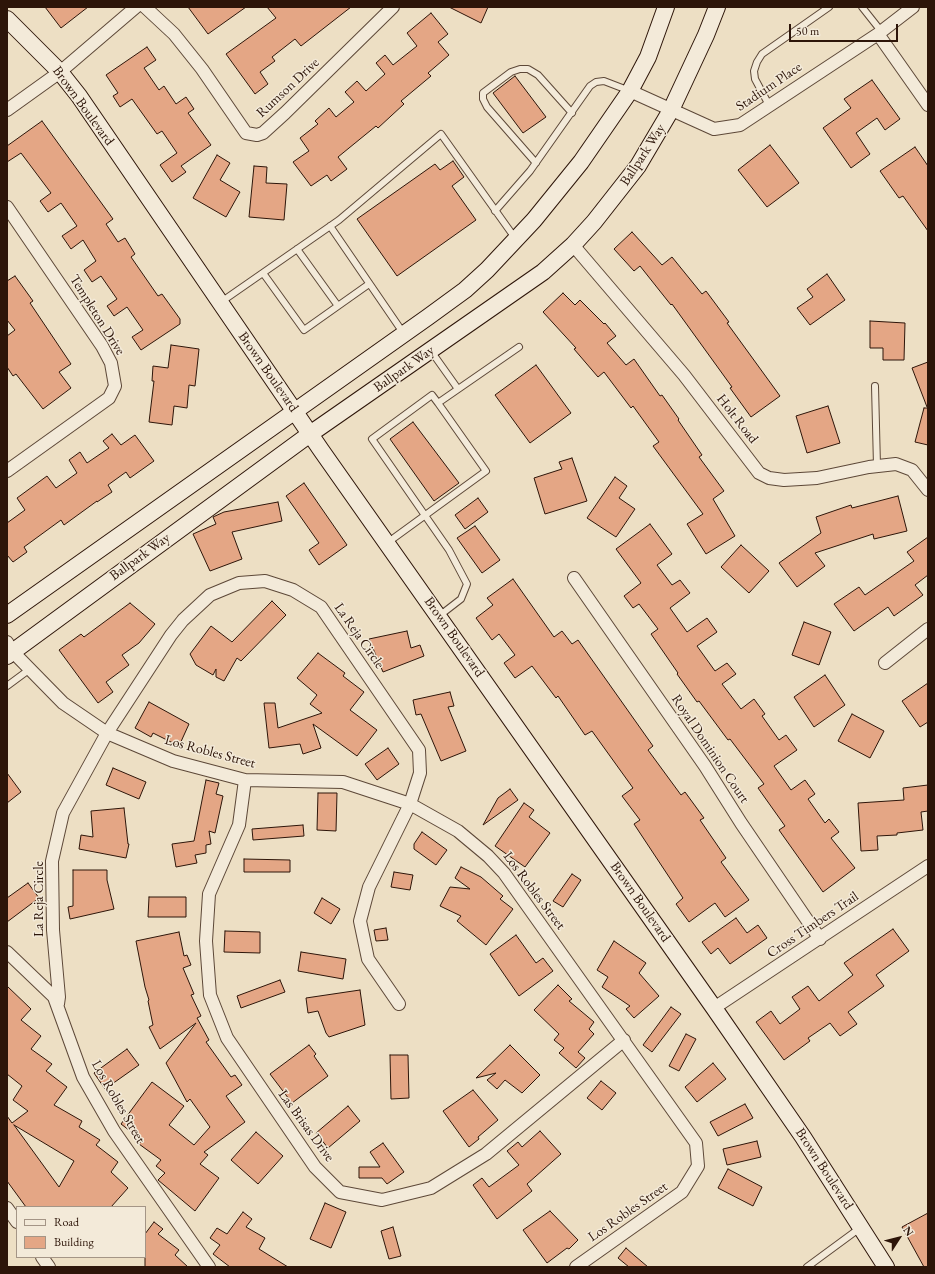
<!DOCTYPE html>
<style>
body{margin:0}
#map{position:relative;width:935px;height:1274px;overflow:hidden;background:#eddfc4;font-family:"EB Garamond",serif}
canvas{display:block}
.frame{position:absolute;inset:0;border:8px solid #2d1509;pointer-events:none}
.legend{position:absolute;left:16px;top:1206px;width:130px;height:52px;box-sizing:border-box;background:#f3ead9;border:1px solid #a49586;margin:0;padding:5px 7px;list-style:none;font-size:12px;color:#2d1509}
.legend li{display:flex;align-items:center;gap:8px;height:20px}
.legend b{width:20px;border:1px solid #a49586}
.north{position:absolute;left:879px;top:1218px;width:40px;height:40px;-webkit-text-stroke:3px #f3ead9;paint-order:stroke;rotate:54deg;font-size:11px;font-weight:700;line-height:16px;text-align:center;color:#2d1509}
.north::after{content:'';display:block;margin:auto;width:14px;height:18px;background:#2d1509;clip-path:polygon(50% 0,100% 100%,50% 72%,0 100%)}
.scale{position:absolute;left:789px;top:24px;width:109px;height:18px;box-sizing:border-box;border:2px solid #2d1509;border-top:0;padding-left:5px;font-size:12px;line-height:14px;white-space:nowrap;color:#2d1509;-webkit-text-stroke:3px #f3ead9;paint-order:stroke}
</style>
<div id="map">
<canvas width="935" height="1274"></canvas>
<div class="frame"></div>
<ul class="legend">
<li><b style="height:5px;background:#f3ead9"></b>Road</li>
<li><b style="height:11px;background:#e4a685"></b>Building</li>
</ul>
<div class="north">N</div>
<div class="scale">50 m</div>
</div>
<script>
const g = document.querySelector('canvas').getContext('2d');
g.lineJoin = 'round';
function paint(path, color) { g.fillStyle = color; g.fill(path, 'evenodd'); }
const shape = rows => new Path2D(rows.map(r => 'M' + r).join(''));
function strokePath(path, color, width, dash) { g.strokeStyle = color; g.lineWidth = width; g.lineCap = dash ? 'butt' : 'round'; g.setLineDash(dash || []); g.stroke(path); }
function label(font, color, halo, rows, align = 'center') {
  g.font = font + ' "EB Garamond",serif'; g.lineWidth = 3; g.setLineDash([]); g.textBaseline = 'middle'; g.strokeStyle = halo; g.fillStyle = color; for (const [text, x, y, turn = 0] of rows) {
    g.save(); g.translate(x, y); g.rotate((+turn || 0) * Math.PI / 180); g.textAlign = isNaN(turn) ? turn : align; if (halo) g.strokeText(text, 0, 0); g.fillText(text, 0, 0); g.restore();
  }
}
const building = shape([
 [45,7,88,7,61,28,45,7],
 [188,7,246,7,208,34,188,7],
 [267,7,351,7,301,46,295,39,272,57,275,61,260,72,268,84,255,94,226,54,276,18,267,7],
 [449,7,488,7,481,23,449,7],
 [431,13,448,34,438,42,449,55,428,73,431,76,401,101,404,104,378,128,376,126,338,157,347,169,331,181,327,175,311,186,293,162,309,151,300,138,318,124,315,121,329,108,336,117,354,102,345,92,357,81,366,91,385,74,376,63,385,55,393,65,417,46,407,33,431,13],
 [147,47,156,60,144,68,159,90,164,86,176,104,186,97,194,109,188,113,211,145,181,166,186,172,172,182,160,165,177,153,162,131,157,134,132,99,120,107,113,96,118,93,106,75,147,47],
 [515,76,546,117,523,133,493,93,515,76],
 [872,80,900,119,885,130,877,118,856,133,870,154,851,168,823,128,851,108,844,99,872,80],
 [42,121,113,219,106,224,118,242,125,238,135,254,131,257,158,296,162,294,180,319,180,324,141,350,132,337,143,330,127,307,114,316,107,306,117,299,101,276,92,282,84,270,96,261,83,240,71,249,62,236,77,226,61,203,48,212,40,201,51,193,21,153,7,162,7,146,42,121],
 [770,145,799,183,767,207,738,170,770,145],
 [915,147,928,166,928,231,903,196,899,198,880,171,915,147],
 [217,155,230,163,220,180,240,192,226,217,193,198,217,155],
 [453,161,464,177,452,186,476,220,397,276,357,219,435,164,440,170,453,161],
 [254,166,267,167,266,183,287,184,284,220,249,217,254,166],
 [632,232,662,265,672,257,702,294,706,291,729,322,727,323,780,396,751,417,730,388,732,387,672,304,671,305,640,266,634,271,614,249,632,232],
 [827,274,845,300,810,325,797,308,813,297,807,289,827,274],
 [15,276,33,301,30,303,71,364,59,372,71,388,43,409,16,374,13,376,7,367,7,336,15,330,7,320,7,281,15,276],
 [563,293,575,305,580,300,604,324,605,323,616,336,607,343,626,365,634,359,660,396,662,395,679,419,678,420,702,455,699,457,724,491,713,499,735,536,706,554,687,524,703,514,653,446,659,442,633,406,631,408,604,372,598,377,574,349,576,348,543,312,563,293],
 [870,321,905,323,904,360,883,360,883,348,870,348,870,321],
 [171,345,199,349,195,386,189,385,187,408,174,406,172,425,149,422,154,381,152,381,153,366,168,368,171,345],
 [928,362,928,407,927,407,912,368,928,362],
 [536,365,571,413,530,443,495,395,536,365],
 [828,406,840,443,807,453,796,416,828,406],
 [924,408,928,408,928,445,915,442,924,408],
 [413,422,459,483,434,501,390,439,413,422],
 [112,434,121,445,135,435,154,461,130,478,126,472,108,485,112,492,97,502,97,501,64,525,61,520,24,547,27,552,13,562,7,555,7,523,25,510,17,498,47,476,56,488,77,473,69,460,80,452,87,463,109,448,103,441,112,434],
 [572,458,587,501,545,514,534,478,562,469,559,462,572,458],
 [615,477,627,486,619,498,635,509,616,537,587,518,615,477],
 [304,483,347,545,319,565,309,550,319,543,286,496,304,483],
 [898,496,907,531,874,539,873,534,815,553,825,566,797,587,779,563,821,533,816,517,851,505,852,508,898,496],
 [478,498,488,512,465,529,455,515,478,498],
 [278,502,282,521,232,532,242,559,210,571,193,534,216,524,213,517,224,512,278,502],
 [650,524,672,554,657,565,672,585,680,580,690,593,670,608,687,632,707,618,717,632,697,646,715,671,727,663,736,674,722,684,741,709,754,699,765,714,762,716,779,740,786,735,797,750,774,766,791,790,805,780,815,794,808,799,825,823,829,819,839,832,831,838,855,868,823,892,779,830,785,826,758,788,764,784,730,739,728,740,699,701,697,702,677,674,678,673,651,634,658,629,639,604,633,608,624,596,641,583,616,549,650,524],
 [475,526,500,560,482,573,457,538,475,526],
 [928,537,928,575,915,585,923,595,894,616,888,607,854,631,834,604,859,587,865,595,914,561,907,552,928,537],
 [741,545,769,571,749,593,721,567,741,545],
 [513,579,554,637,562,631,572,644,578,640,653,746,648,750,681,795,685,792,704,818,700,820,726,858,721,862,749,900,725,917,715,903,689,922,676,904,683,898,634,824,640,820,622,796,633,788,592,731,585,735,558,696,556,698,532,666,515,678,504,663,515,655,499,634,492,640,476,618,493,605,487,598,513,579],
 [272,601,286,615,241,661,237,658,224,681,216,677,216,669,213,675,196,665,190,654,211,626,232,642,272,601],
 [130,603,155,624,139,643,122,655,129,665,106,682,113,692,98,703,59,650,81,634,84,637,130,603],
 [804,622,831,632,819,665,792,655,804,622],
 [407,631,411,648,420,645,424,656,383,672,369,639,407,631],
 [318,653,345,673,343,676,364,692,350,710,377,730,357,756,313,724,321,748,303,754,300,744,269,748,264,703,275,703,278,728,322,713,310,704,317,695,297,678,318,653],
 [825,675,845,705,814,727,794,697,825,675],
 [928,683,928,722,920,727,902,701,928,683],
 [450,692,454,706,448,707,466,751,441,761,421,714,416,715,413,700,450,692],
 [149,702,189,724,179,746,153,733,151,737,135,728,149,702],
 [852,714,884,731,870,758,838,741,852,714],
 [388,748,399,764,377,780,365,764,388,748],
 [113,768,146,782,139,799,106,785,113,768],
 [7,773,21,792,7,803,7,773],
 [206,780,219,783,216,794,223,796,215,833,209,831,211,844,206,845,206,853,195,855,197,863,176,867,172,844,194,841,206,780],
 [928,785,928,811,921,812,923,830,897,833,897,835,877,836,878,850,861,851,858,803,904,800,903,788,928,785],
 [510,789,518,800,483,825,498,798,510,789],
 [318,793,337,793,336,831,317,830,318,793],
 [524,803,534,810,529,817,550,833,525,867,495,846,524,803],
 [124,808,128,844,129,844,126,858,79,849,81,835,93,837,91,811,124,808],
 [303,825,304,836,253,840,252,829,303,825],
 [422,832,447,850,436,865,414,849,414,844,422,832],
 [244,859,290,860,290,872,244,872,244,859],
 [461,867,481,877,503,896,500,899,513,909,486,945,457,921,461,916,440,906,450,887,470,889,455,878,461,867],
 [73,870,107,870,107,880,114,909,70,919,68,907,73,906,73,870],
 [394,872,413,875,410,890,391,887,394,872],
 [572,874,581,880,563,907,553,901,572,874],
 [28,883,39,898,7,922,7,898,28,883],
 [149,897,186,897,186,917,148,917,149,897],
 [322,898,340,909,331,924,314,913,322,898],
 [736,918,747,933,758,925,767,938,730,964,718,948,711,954,702,942,736,918],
 [386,928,388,940,376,941,374,930,386,928],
 [893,929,909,951,876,975,884,986,848,1012,857,1024,840,1036,830,1023,808,1038,810,1041,784,1060,756,1022,771,1011,780,1024,800,1009,792,997,808,986,819,1001,853,975,844,963,893,929],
 [225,931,260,932,260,953,224,952,225,931],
 [179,932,184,956,187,955,191,965,183,968,194,994,191,995,201,1016,197,1018,209,1040,206,1042,231,1077,235,1075,242,1085,226,1096,245,1122,204,1152,208,1155,200,1164,219,1178,195,1211,158,1180,165,1173,156,1166,161,1160,139,1144,142,1140,121,1124,152,1082,184,1106,169,1125,194,1145,210,1127,190,1099,187,1102,166,1063,196,1023,160,1049,149,1027,153,1025,148,1001,149,1000,145,987,136,941,179,932],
 [516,935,536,963,543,958,553,971,519,996,490,954,516,935],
 [614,941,646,963,639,973,659,996,634,1018,626,1009,630,1006,602,987,608,977,597,970,614,941],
 [301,952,346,959,343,979,298,971,301,952],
 [280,980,285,992,241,1008,237,996,280,980],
 [558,985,572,999,569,1001,594,1022,589,1029,594,1034,578,1052,585,1058,576,1068,559,1053,564,1048,554,1040,559,1034,534,1010,558,985],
 [7,986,31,1009,21,1020,41,1036,31,1049,52,1064,46,1071,67,1087,54,1105,82,1121,79,1127,100,1140,96,1145,118,1162,111,1172,128,1188,111,1207,26,1207,7,1181,7,1116,12,1123,28,1111,13,1100,22,1086,7,1074,7,986],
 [14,1125,74,1161,59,1187,14,1125],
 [360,990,365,1025,329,1037,326,1033,318,1011,308,1013,306,998,360,990],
 [671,1007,681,1014,652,1052,643,1045,671,1007],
 [686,1034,696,1039,679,1071,669,1066,686,1034],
 [309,1045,316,1054,314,1056,328,1076,292,1103,270,1074,309,1045],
 [510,1045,540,1075,522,1093,505,1080,497,1089,487,1080,496,1073,476,1078,510,1045],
 [127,1049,139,1065,105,1089,94,1073,127,1049],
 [390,1055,408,1055,409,1098,391,1099,390,1055],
 [713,1063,726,1079,697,1102,685,1087,713,1063],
 [601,1081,616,1093,602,1110,587,1098,601,1081],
 [473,1090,498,1120,478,1137,479,1139,469,1147,443,1111,473,1090],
 [745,1104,753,1118,718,1136,710,1122,745,1104],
 [348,1106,360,1121,328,1148,316,1133,348,1106],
 [540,1131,561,1154,527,1184,532,1191,497,1219,473,1185,482,1178,489,1187,519,1165,507,1151,518,1142,522,1147,540,1131],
 [256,1132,283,1156,258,1184,231,1160,256,1132],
 [757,1141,761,1157,727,1165,723,1149,757,1141],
 [383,1143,404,1172,387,1184,382,1178,359,1178,359,1167,380,1167,370,1152,383,1143],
 [728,1169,762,1187,753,1206,718,1188,728,1169],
 [325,1203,346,1212,331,1248,310,1239,325,1203],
 [550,1211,578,1240,569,1249,567,1248,547,1263,523,1230,550,1211],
 [243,1212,252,1219,246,1227,265,1238,259,1249,288,1267,230,1267,213,1254,220,1245,210,1238,217,1228,227,1234,243,1212],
 [928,1213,928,1267,924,1267,902,1227,928,1213],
 [154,1222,163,1229,158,1234,179,1250,175,1255,188,1267,145,1267,145,1234,154,1222],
 [393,1227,401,1256,389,1259,381,1231,393,1227],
 [626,1248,635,1256,648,1267,629,1267,618,1258,626,1248]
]);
const lane = shape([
 [862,7,881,31],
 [769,105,755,79,754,71,757,62,762,54,829,7],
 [536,163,487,107,483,99,483,93,511,72,520,69,528,69,538,75,572,113],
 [495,211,530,171,590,86,596,82,604,81,630,91],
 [330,226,404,334],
 [297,249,338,306],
 [263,273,304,330,369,284],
 [221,302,339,220,441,134,515,238],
 [431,351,458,389],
 [875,386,877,466],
 [438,403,432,395,372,439,449,550,467,584,461,599,439,616],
 [387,543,486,471,438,403,519,347],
 [7,686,30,669],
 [807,1267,860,1228]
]);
const street = shape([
 [145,7,174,34,202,69,246,133,257,135,263,133,285,113,393,7],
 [878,34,928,105],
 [630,91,714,129,740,125,878,34,913,7],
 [7,110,60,72,136,7],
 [7,207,102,346,111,363,115,386,109,398,7,471],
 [573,245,684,375,759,473,769,478,784,480,817,478,869,467,896,464,912,470,928,490],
 [574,578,705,766,741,823,820,939],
 [7,642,13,652,63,703,107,733,173,761,245,780,343,782,410,804,458,831,488,856,504,873,696,1143,698,1166,682,1192,576,1267],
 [885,663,928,629],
 [245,780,239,825,209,894,206,941,210,995,227,1038,315,1167,340,1192,382,1200,431,1188,486,1154,624,1040],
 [7,952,54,997,83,1077,114,1131,209,1267],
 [58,1004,59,997,53,930,52,861,63,813,107,733,171,635,183,620,210,595,239,583,265,581,293,590,321,607,419,750,420,773,410,804,369,887,360,921,368,959,399,1004],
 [714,1008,928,866],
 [7,1208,17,1222],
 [42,1257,49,1267]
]);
const secondary = shape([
 [7,19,60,72,79,96,321,450,714,1008,803,1137,886,1267],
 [7,615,428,317,465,290,487,270,534,220,581,162,630,91,648,57,666,7],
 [7,656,310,434,543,272,573,245,594,222,638,166,671,110,706,35,717,7]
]);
const streetNames = [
 ["Stadium Place",769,87,-34],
 ["Rumson Drive",288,88,-43],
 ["Brown Boulevard",83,106,54],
 ["Ballpark Way",643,155,-57],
 ["Templeton Drive",97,315,58],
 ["Ballpark Way",404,369,-35],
 ["Brown Boulevard",268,372,55],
 ["Holt Road",737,419,52],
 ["Ballpark Way",140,557,-36],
 ["La Reja Circle",359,636,55],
 ["Brown Boulevard",454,637,55],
 ["Royal Dominion Court",710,749,56],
 ["Los Robles Street",210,752,15],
 ["Los Robles Street",534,891,53],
 ["La Reja Circle",39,899,-90],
 ["Brown Boulevard",640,902,55],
 ["Cross Timbers Trail",813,925,-34],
 ["Los Robles Street",118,1102,60],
 ["Las Brisas Drive",306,1126,54],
 ["Brown Boulevard",824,1169,57],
 ["Los Robles Street",628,1212,-35]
];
paint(building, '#e4a685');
strokePath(building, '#2d1509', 1);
strokePath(lane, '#5d4838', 8);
strokePath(street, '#5d4838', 14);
strokePath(secondary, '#2d1509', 18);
strokePath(lane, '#f3ead9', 6);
strokePath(street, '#f3ead9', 12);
strokePath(secondary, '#f3ead9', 16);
label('14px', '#2d1509', '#f3ead9', streetNames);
</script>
